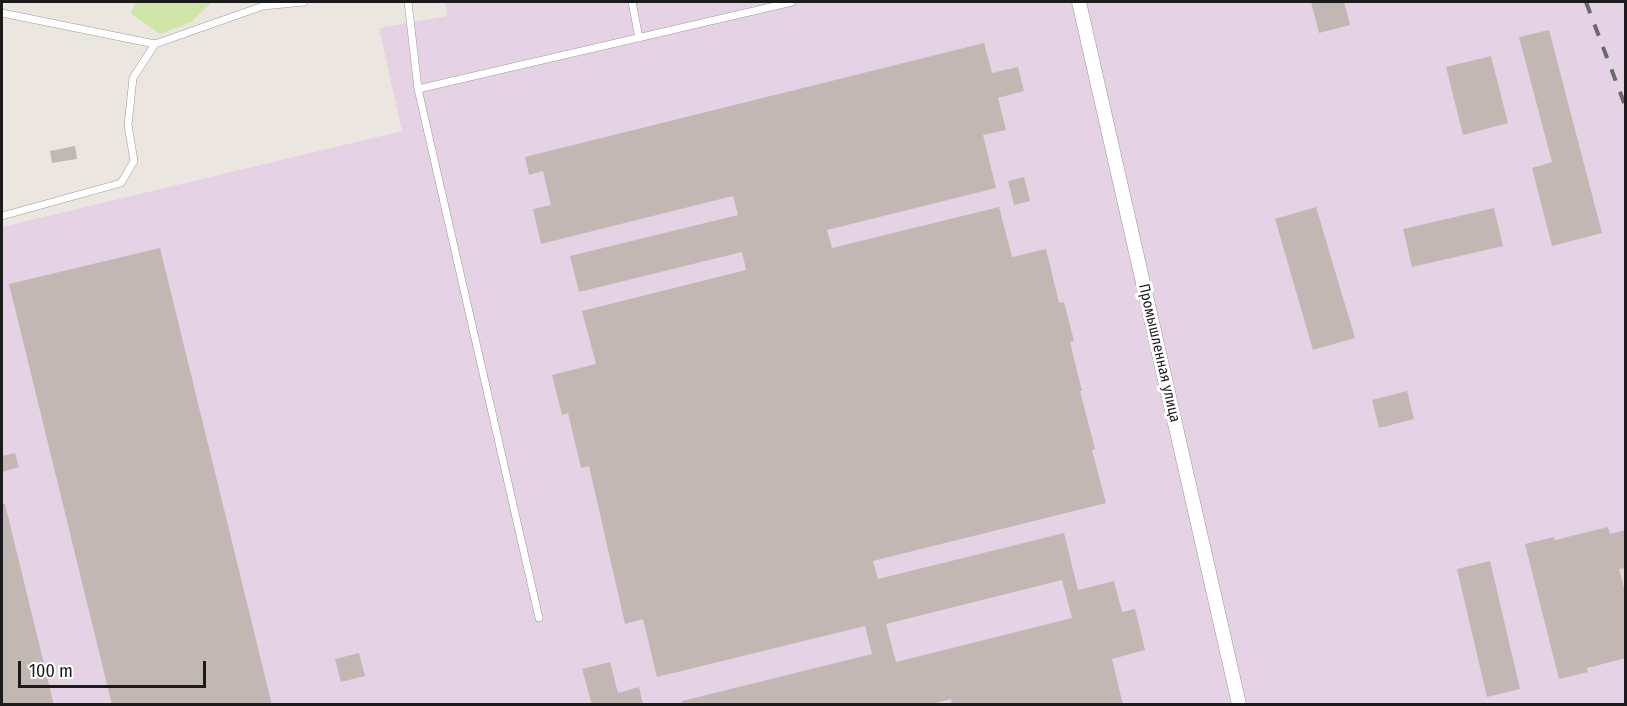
<!DOCTYPE html>
<meta charset="utf-8">
<style>
body{margin:0}
#map{position:relative;width:1627px;height:706px;overflow:hidden;background:#ece6e0;font-family:"Fira Sans Condensed",sans-serif}
canvas{display:block}
.frame{position:absolute;inset:0;border:3px solid #1b1b1b;pointer-events:none}
.scale{position:absolute;left:18px;top:661px;width:188px;height:27px;box-sizing:border-box;border:3px solid #1b1b1b;border-top:0;padding-left:8px;font-size:18px;line-height:21px;white-space:nowrap;color:#1b1b1b;-webkit-text-stroke:4px #fff;paint-order:stroke}
</style>
<div id="map">
<canvas width="1627" height="706"></canvas>
<div class="frame"></div>
<div class="scale">100 m</div>
</div>
<script>
const g = document.querySelector('canvas').getContext('2d');
g.lineJoin = 'round';
function paint(path, color) { g.fillStyle = color; g.fill(path, 'evenodd'); }
const shape = rows => new Path2D(rows.map(r => 'M' + r).join(''));
function strokePath(path, color, width, dash) { g.strokeStyle = color; g.lineWidth = width; g.lineCap = dash ? 'butt' : 'round'; g.setLineDash(dash || []); g.stroke(path); }
function label(font, color, halo, rows, align = 'center') {
  g.font = font + ' "Fira Sans Condensed",sans-serif'; g.lineWidth = 6; g.setLineDash([]); g.textBaseline = 'middle'; g.strokeStyle = halo; g.fillStyle = color; for (const [text, x, y, turn = 0] of rows) {
    g.save(); g.translate(x, y); g.rotate((+turn || 0) * Math.PI / 180); g.textAlign = isNaN(turn) ? turn : align; if (halo) g.strokeText(text, 0, 0); g.fillText(text, 0, 0); g.restore();
  }
}
const industrial = shape([
 [445,2,1625,2,1625,704,2,704,2,227,402,131,379,28,447,16]
]);
const grass = shape([
 [135,2,212,2,191,22,160,34,131,14]
]);
const building = shape([
 [1311,2,1344,2,1350,25,1319,33],
 [1549,30,1602,233,1552,246,1532,168,1552,162,1519,37],
 [984,43,992,73,1018,67,1024,91,998,98,1006,130,983,135,996,188,827,230,832,248,999,207,1012,257,1046,249,1059,303,1064,302,1074,341,1070,342,1082,391,1080,391,1095,449,1092,450,1106,503,873,561,878,579,1064,533,1078,590,1114,581,1122,612,1135,609,1145,650,1112,659,1123,705,952,705,951,699,928,705,682,705,682,701,872,654,865,626,657,677,643,619,625,624,589,466,581,468,568,413,562,415,552,375,596,364,582,311,746,270,742,252,579,292,570,256,738,215,733,196,541,244,533,209,551,205,543,171,529,175,525,157],
 [1062,580,1072,618,896,662,886,624],
 [1491,56,1508,123,1463,135,1446,67],
 [75,146,77,159,52,163,50,151],
 [1024,177,1030,201,1014,205,1008,181],
 [1316,207,1355,338,1313,350,1275,219],
 [1494,208,1503,246,1412,267,1403,229],
 [160,248,272,705,112,705,9,284],
 [1407,391,1414,419,1379,428,1372,400],
 [15,453,19,467,2,472,2,456],
 [2,504,5,504,54,705,2,705],
 [1608,527,1610,534,1626,530,1626,568,1619,569,1626,595,1626,658,1587,668,1588,672,1559,679,1525,544,1554,537,1555,540],
 [1490,561,1520,689,1487,697,1457,569],
 [359,653,365,676,341,682,335,659],
 [610,662,618,693,639,687,643,705,592,705,582,669]
]);
const lane = shape([
 [408,2,418,89,539,618],
 [632,2,639,38],
 [2,13,155,44,263,6,304,2],
 [418,89,792,2],
 [2,216,121,183,134,161,128,125,133,78,155,44]
]);
const street = shape([
 [1079,2,1239,704]
]);
const rail = shape([
 [1586,2,1626,108]
]);
const streetNames = [
 ["Промышленная улица",1159,353,77]
];
paint(industrial, '#e5d3e5');
paint(grass, '#d1e5a8');
paint(building, '#c3b7b4');
strokePath(lane, '#9c9c9c', 8);
strokePath(street, '#9c9c9c', 15);
strokePath(lane, '#fff', 7);
strokePath(street, '#fff', 14);
strokePath(rail, '#696969', 4, [12, 12]);
label('15px', '#1b1b1b', '#fff', streetNames);
</script>
